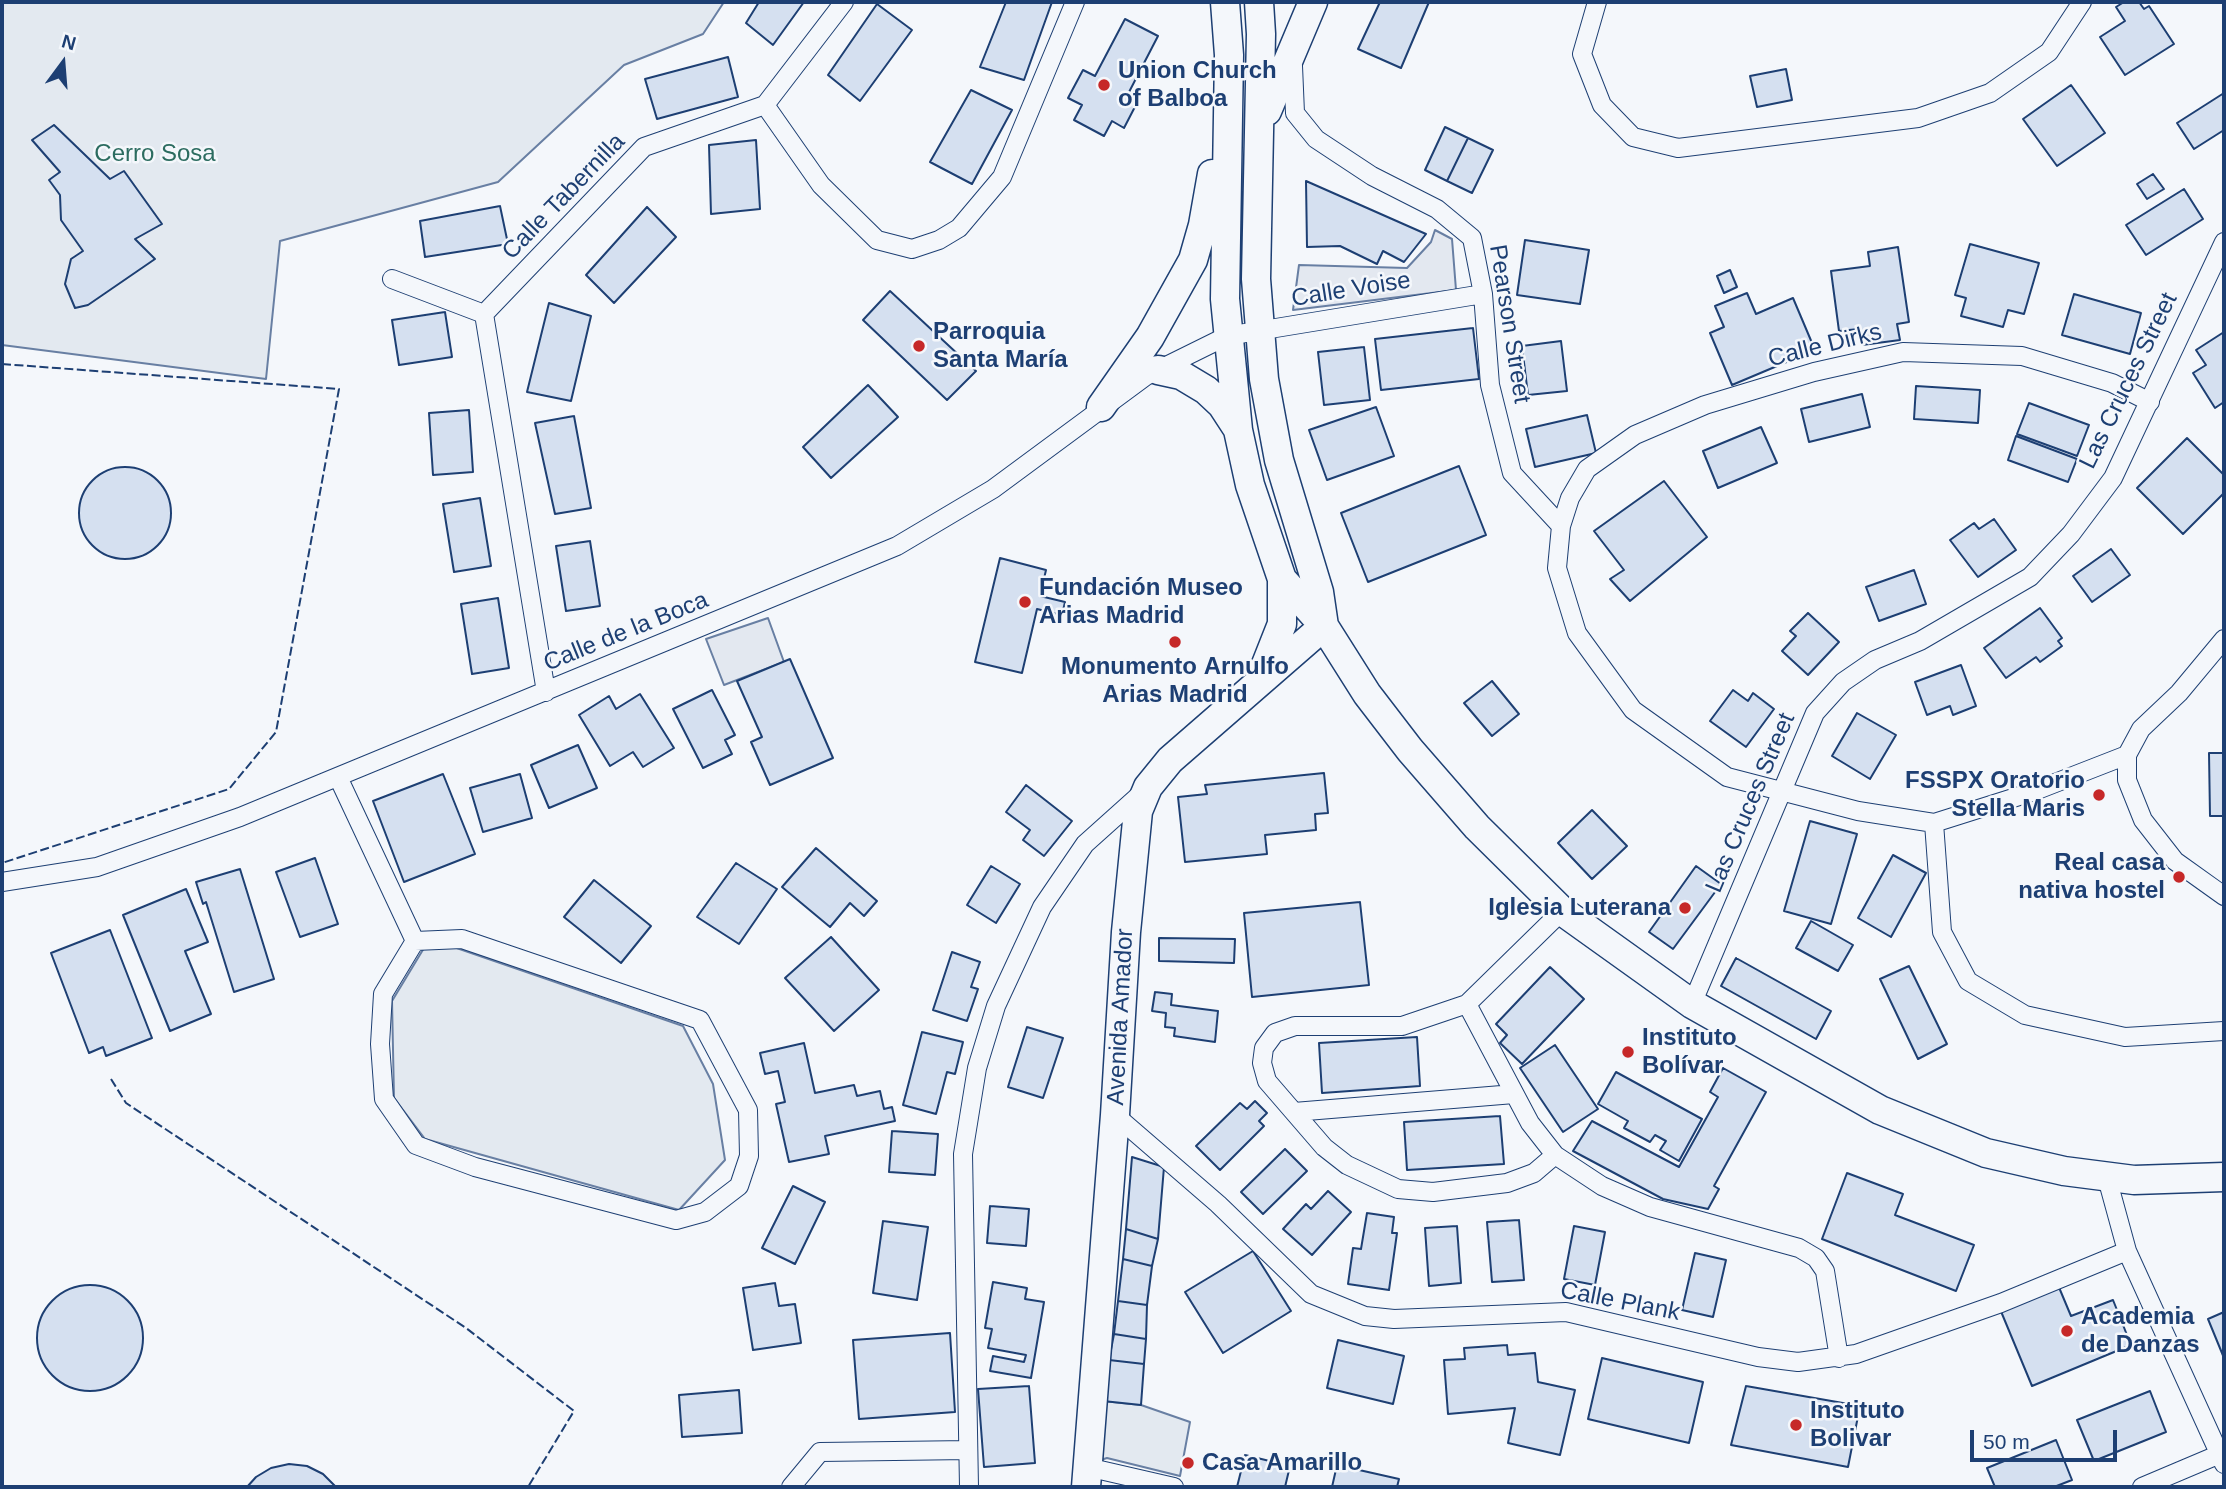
<!DOCTYPE html>
<meta charset="utf-8">
<style>
body{margin:0}
#map{position:relative;width:2226px;height:1489px;overflow:hidden;background:#f4f7fb;font-family:Helvetica,sans-serif}
canvas{display:block}
.frame{position:absolute;inset:0;border:4px solid #1d3f73;pointer-events:none}
.north{position:absolute;left:28px;top:28px;width:70px;height:70px;-webkit-text-stroke:5px #f4f7fb;paint-order:stroke;rotate:16deg;font-size:19px;font-weight:700;line-height:28px;text-align:center;color:#1d3f73}
.north::after{content:'';display:block;margin:auto;width:24px;height:32px;background:#1d3f73;clip-path:polygon(50% 0,100% 100%,50% 72%,0 100%)}
.scale{position:absolute;left:1970px;top:1430px;width:147px;height:32px;box-sizing:border-box;border:4px solid #1d3f73;border-top:0;padding-left:9px;font-size:21px;line-height:24px;white-space:nowrap;color:#1d3f73;-webkit-text-stroke:5px #f4f7fb;paint-order:stroke}
</style>
<div id="map">
<canvas width="2226" height="1489"></canvas>
<div class="frame"></div>
<div class="north">N</div>
<div class="scale">50 m</div>
</div>
<script>
const g = document.querySelector('canvas').getContext('2d');
g.lineJoin = 'round';
function paint(path, color) { g.fillStyle = color; g.fill(path, 'evenodd'); }
const shape = rows => new Path2D(rows.map(r => 'M' + r).join(''));
function strokePath(path, color, width, dash) { g.strokeStyle = color; g.lineWidth = width; g.lineCap = dash ? 'butt' : 'round'; g.setLineDash(dash || []); g.stroke(path); }
function label(font, color, halo, rows, align = 'center') {
  g.font = font + ' Helvetica,sans-serif'; g.lineWidth = 5; g.setLineDash([]); g.textBaseline = 'middle'; g.strokeStyle = halo; g.fillStyle = color; for (const [text, x, y, turn = 0] of rows) {
    g.save(); g.translate(x, y); g.rotate((+turn || 0) * Math.PI / 180); g.textAlign = isNaN(turn) ? turn : align; if (halo) g.strokeText(text, 0, 0); g.fillText(text, 0, 0); g.restore();
  }
}
const green = shape([
 [2,2,724,2,703,34,624,65,498,182,280,241,266,379,2,345,2,2],
 [445,944,683,1026,713,1084,725,1160,679,1210,425,1139,394,1098,392,1001,424,948,445,944],
 [1103,1401,1141,1405,1190,1422,1180,1476,1107,1458,1094,1462,1103,1401]
]);
const parking = shape([
 [1435,230,1452,239,1456,290,1293,310,1299,265,1407,268,1431,242,1435,230],
 [768,618,784,662,724,685,706,639,768,618]
]);
const building = shape([
 [759,2,804,2,773,45,746,23,759,2],
 [1006,2,1052,2,1024,80,980,67,1006,2],
 [1380,2,1429,2,1401,68,1358,49,1380,2],
 [2124,2,2139,2,2144,9,2149,6,2174,44,2125,75,2100,37,2125,21,2116,7,2124,2],
 [877,4,912,30,860,101,828,75,877,4],
 [1125,19,1158,36,1128,94,1139,99,1124,128,1112,121,1104,136,1074,120,1082,105,1068,98,1083,70,1095,76,1125,19],
 [728,57,738,97,657,119,645,79,728,57],
 [1786,69,1792,100,1757,107,1750,76,1786,69],
 [2071,85,2105,133,2057,166,2023,119,2071,85],
 [971,90,1012,110,972,184,930,162,971,90],
 [2224,93,2224,130,2194,149,2177,123,2224,93],
 [54,125,110,179,124,171,162,224,135,239,155,259,88,305,75,308,65,284,71,259,83,251,61,220,60,195,49,180,60,172,32,140,54,125],
 [1445,127,1468,138,1447,181,1425,170,1445,127],
 [1468,138,1493,150,1472,193,1447,181,1468,138],
 [756,140,760,209,711,214,709,145,756,140],
 [2153,174,2164,189,2147,199,2137,184,2153,174],
 [1306,181,1426,234,1404,262,1383,251,1377,264,1340,246,1307,247,1306,181],
 [2184,189,2203,219,2146,255,2126,225,2184,189],
 [500,206,508,244,425,257,420,221,500,206],
 [647,207,676,237,614,303,586,275,647,207],
 [1525,240,1589,250,1580,304,1517,295,1525,240],
 [1970,244,2039,263,2024,314,2008,310,2003,327,1961,316,1966,298,1955,295,1970,244],
 [1898,247,1909,322,1897,324,1900,340,1862,345,1859,329,1839,331,1831,271,1870,266,1868,252,1898,247],
 [1730,270,1737,287,1724,293,1717,276,1730,270],
 [890,291,976,371,947,400,863,320,890,291],
 [1747,293,1756,314,1793,298,1815,350,1732,385,1710,333,1724,327,1715,306,1747,293],
 [2074,294,2141,313,2130,354,2062,335,2074,294],
 [549,303,591,316,571,401,527,392,549,303],
 [445,312,452,357,399,365,392,320,445,312],
 [1473,328,1479,379,1381,390,1375,339,1473,328],
 [2224,332,2224,402,2215,408,2193,373,2206,365,2196,350,2224,332],
 [1561,341,1567,391,1528,395,1522,346,1561,341],
 [1364,347,1370,400,1324,405,1318,352,1364,347],
 [868,385,898,417,831,478,803,447,868,385],
 [1916,386,1980,390,1978,423,1914,419,1916,386],
 [1862,394,1870,427,1809,442,1801,409,1862,394],
 [2029,403,2089,425,2077,456,2017,434,2029,403],
 [1376,407,1394,456,1327,480,1309,430,1376,407],
 [469,410,473,472,433,475,429,413,469,410],
 [1587,415,1596,453,1535,467,1526,429,1587,415],
 [574,416,591,508,555,514,535,423,574,416],
 [1761,427,1777,463,1718,488,1703,451,1761,427],
 [2016,436,2077,459,2068,482,2008,460,2016,436],
 [2187,438,2224,475,2224,493,2183,534,2137,488,2187,438],
 [1459,466,1486,535,1368,582,1341,513,1459,466],
 '79 513a46 46 0 1 1 92 0a46 46 0 1 1-92 0Z',
 [1664,481,1707,537,1630,601,1610,579,1624,570,1594,531,1664,481],
 [480,498,491,566,454,572,443,504,480,498],
 [1994,519,2016,550,1978,577,1950,540,1974,523,1979,529,1994,519],
 [590,541,600,606,566,611,556,546,590,541],
 [2111,549,2130,575,2092,602,2073,576,2111,549],
 [1000,558,1046,570,1040,596,1065,602,1062,615,1037,609,1022,673,975,662,1000,558],
 [1914,570,1926,604,1879,621,1866,587,1914,570],
 [498,598,509,668,472,674,461,604,498,598],
 [2040,608,2062,638,2058,641,2062,646,2040,662,2036,657,2006,678,1984,648,2040,608],
 [1808,613,1839,642,1808,675,1782,651,1796,636,1790,631,1808,613],
 [790,659,833,758,770,785,751,742,762,737,737,681,790,659],
 [1961,665,1976,706,1953,715,1950,706,1927,715,1915,682,1961,665],
 [1492,681,1519,714,1492,736,1464,703,1492,681],
 [712,690,735,735,725,740,732,754,703,768,673,709,712,690],
 [1733,690,1748,701,1753,693,1774,709,1746,747,1710,721,1733,690],
 [640,694,674,748,643,767,633,752,610,766,579,715,609,696,616,709,640,694],
 [1857,713,1896,735,1870,779,1832,756,1857,713],
 [578,745,597,788,549,808,531,765,578,745],
 [2209,753,2224,753,2224,816,2210,816,2209,753],
 [1324,773,1328,813,1315,814,1316,830,1265,835,1267,854,1185,862,1178,797,1207,794,1205,785,1324,773],
 [443,774,475,854,404,882,373,801,443,774],
 [520,774,532,818,483,832,470,788,520,774],
 [1026,785,1072,821,1044,856,1023,840,1030,830,1006,812,1026,785],
 [1592,810,1627,846,1592,879,1558,843,1592,810],
 [1810,821,1857,834,1831,924,1784,911,1810,821],
 [816,848,877,901,864,916,850,903,830,927,782,887,816,848],
 [1893,855,1926,873,1891,937,1858,918,1893,855],
 [315,858,338,924,300,937,276,872,315,858],
 [736,863,777,889,739,944,697,917,736,863],
 [991,866,1020,884,996,923,967,905,991,866],
 [1696,866,1721,884,1673,949,1649,932,1696,866],
 [240,869,274,979,234,992,206,902,203,904,196,882,240,869],
 [594,880,651,926,621,963,564,917,594,880],
 [186,889,208,942,185,951,211,1014,170,1031,123,915,186,889],
 [1360,902,1369,985,1252,997,1244,913,1360,902],
 [1811,921,1853,945,1838,971,1796,948,1811,921],
 [110,930,152,1038,106,1056,103,1047,89,1053,51,953,110,930],
 [831,937,879,990,834,1031,785,978,831,937],
 [1159,938,1235,939,1234,963,1159,961,1159,938],
 [952,952,980,962,971,987,978,989,967,1021,933,1010,952,952],
 [1736,958,1831,1011,1816,1039,1721,986,1736,958],
 [1909,966,1947,1044,1918,1059,1880,979,1909,966],
 [1550,967,1584,999,1522,1064,1500,1043,1507,1035,1496,1024,1550,967],
 [1155,992,1172,994,1171,1005,1218,1011,1215,1042,1174,1036,1175,1028,1165,1027,1166,1013,1152,1011,1155,992],
 [1027,1027,1063,1038,1043,1098,1008,1087,1027,1027],
 [922,1032,963,1042,955,1074,947,1072,936,1114,903,1105,922,1032],
 [1417,1037,1420,1086,1322,1093,1319,1043,1417,1037],
 [804,1043,815,1093,854,1085,857,1096,880,1091,884,1109,892,1107,895,1121,825,1136,829,1154,789,1162,776,1104,785,1102,778,1071,765,1074,760,1053,804,1043],
 [1555,1045,1598,1109,1563,1132,1520,1068,1555,1045],
 [1723,1068,1766,1092,1714,1186,1719,1189,1708,1209,1663,1199,1573,1151,1592,1121,1679,1167,1718,1097,1710,1092,1723,1068],
 [1616,1072,1702,1119,1679,1161,1660,1150,1666,1141,1655,1135,1650,1142,1624,1128,1628,1121,1598,1104,1616,1072],
 [1255,1101,1267,1113,1259,1121,1264,1126,1220,1170,1196,1146,1240,1103,1247,1109,1255,1101],
 [1500,1116,1504,1164,1407,1170,1404,1122,1500,1116],
 [892,1131,938,1134,935,1175,889,1172,892,1131],
 [1285,1149,1307,1171,1263,1214,1241,1192,1285,1149],
 [1132,1157,1164,1167,1158,1239,1126,1229,1132,1157],
 [1847,1173,1903,1194,1895,1215,1974,1245,1956,1291,1822,1239,1847,1173],
 [793,1186,825,1202,795,1264,762,1248,793,1186],
 [1328,1191,1351,1212,1312,1255,1283,1229,1306,1204,1311,1209,1328,1191],
 [990,1206,1029,1209,1026,1246,987,1243,990,1206],
 [1367,1213,1394,1217,1392,1233,1397,1233,1389,1290,1348,1284,1353,1248,1361,1249,1367,1213],
 [1519,1220,1524,1280,1492,1282,1487,1222,1519,1220],
 [883,1221,928,1227,917,1300,873,1293,883,1221],
 [1457,1226,1461,1283,1429,1286,1425,1228,1457,1226],
 [1574,1226,1605,1232,1595,1285,1564,1279,1574,1226],
 [1126,1229,1158,1239,1152,1266,1123,1259,1126,1229],
 [1253,1251,1291,1311,1223,1353,1185,1292,1253,1251],
 [1695,1253,1726,1260,1713,1317,1682,1310,1695,1253],
 [1123,1259,1152,1266,1147,1305,1118,1301,1123,1259],
 [993,1282,1027,1288,1025,1299,1044,1302,1031,1378,990,1371,993,1356,1024,1362,1026,1355,988,1348,992,1329,985,1328,993,1282],
 [775,1283,779,1306,795,1304,801,1343,753,1350,743,1288,775,1283],
 [2058,1285,2071,1316,2113,1300,2131,1345,2032,1386,2000,1309,2058,1285],
 '37 1338a53 53 0 1 1 106 0a53 53 0 1 1-106 0Z',
 [1118,1301,1147,1305,1146,1339,1114,1334,1118,1301],
 [2224,1312,2224,1358,2208,1319,2224,1312],
 [950,1333,955,1412,859,1419,853,1340,950,1333],
 [1114,1334,1146,1339,1144,1364,1109,1360,1114,1334],
 [1338,1340,1404,1356,1393,1404,1327,1388,1338,1340],
 [1507,1345,1508,1355,1535,1353,1538,1382,1575,1390,1560,1455,1508,1443,1515,1408,1448,1414,1444,1360,1465,1359,1464,1348,1507,1345],
 [1602,1358,1703,1382,1689,1443,1588,1419,1602,1358],
 [1109,1360,1144,1364,1141,1405,1103,1401,1109,1360],
 [1029,1386,1035,1463,984,1467,978,1389,1029,1386],
 [1746,1386,1860,1406,1848,1467,1731,1445,1746,1386],
 [739,1390,742,1433,682,1437,679,1395,739,1390],
 [2150,1391,2166,1432,2094,1461,2077,1420,2150,1391],
 [2056,1440,2072,1480,2054,1487,1995,1487,1987,1468,2056,1440],
 [1245,1455,1290,1466,1285,1487,1237,1487,1245,1455],
 [289,1464,307,1466,323,1474,336,1487,247,1487,256,1477,271,1468,289,1464],
 [1337,1465,1399,1479,1397,1487,1332,1487,1337,1465]
]);
const minor = shape([
 [1597,2,1582,54,1602,105,1633,137,1678,148,1918,118,1990,93,2049,52,2082,2],
 [1293,66,1295,113,1316,139,1372,176,1437,209,1472,238,1483,294,1490,385,1512,473,1561,526],
 [765,105,821,185,877,240,912,249,939,240,959,228,1002,177,1075,2],
 [392,279,484,314,546,692],
 [484,314,644,147,765,105,844,2],
 [2224,639,2179,693,2141,729,2127,755,2127,780,2143,820,2175,861,2224,896],
 [2127,755,2032,792,1934,823,1858,811,1727,777,1633,710,1577,633,1557,568,1561,526,1570,498,1587,469,1635,435,1705,405,1814,372,1903,352,2022,356,2112,383,2150,402],
 [338,777,415,941],
 [1934,823,1942,932,1968,981,2025,1015,2125,1037,2224,1031],
 [2,882,97,867,240,817,897,546,993,489,1146,376,1227,336,1483,294],
 [462,939,700,1020,748,1110,749,1156,739,1186,705,1212,676,1220,475,1167,416,1145,384,1099,380,1044,383,994,415,941,462,939],
 [1467,1004,1530,1123,1555,1155,1602,1186,1650,1207,1799,1248,1816,1258,1825,1271,1839,1358],
 [1692,1004,1815,713,1843,682,1875,660,1920,641,2030,577,2071,534,2113,478,2224,242],
 [1294,1112,1514,1094],
 [1115,1115,1218,1204,1311,1294,1365,1316,1394,1319,1566,1312,1758,1357,1798,1362,1856,1354,2001,1303,2127,1251],
 [1555,1155,1534,1173,1507,1183,1433,1192,1398,1189,1347,1165,1324,1147,1267,1081,1262,1063,1264,1048,1275,1033,1295,1026,1402,1026,1467,1004,1562,911],
 [2107,1178,2127,1251,2224,1464],
 [1087,1467,1174,1487],
 [791,1487,820,1452,968,1450],
 [969,1487,963,1154,977,1068,996,1006,1042,907,1085,844,1143,792],
 [2142,1487,2220,1454]
]);
const primary = shape([
 [1225,2,1229,55,1225,299,1238,430,1250,485,1282,579,1324,626,1367,694,1410,750,1477,827,1562,911,1692,1004,1880,1110,1986,1153,2064,1171,2134,1180,2224,1177],
 [1259,2,1261,34,1256,279,1264,379,1279,460,1319,592,1324,626],
 [1267,111,1313,2],
 [1158,370,1181,375,1206,390,1222,405,1237,428],
 [1101,407,1150,337,1193,260,1203,225,1212,174],
 [1263,672,1282,624,1282,579],
 [1086,1487,1115,1115,1126,932,1138,811,1148,787,1170,760,1324,626]
]);
const fence = shape([
 [2,364,339,389,276,732,229,789,2,863],
 [111,1079,126,1103,466,1328,574,1411,528,1487]
]);
const markers = [
 [1104,85,7,"#c62828"],
 [919,346,7,"#c62828"],
 [1025,602,7,"#c62828"],
 [1175,642,7,"#c62828"],
 [2099,795,7,"#c62828"],
 [2179,877,7,"#c62828"],
 [1685,908,7,"#c62828"],
 [1628,1052,7,"#c62828"],
 [2067,1331,7,"#c62828"],
 [1796,1425,7,"#c62828"],
 [1188,1463,7,"#c62828"]
];
const poiNames = [
 ["Union Church",1118,71],
 ["of Balboa",1118,99],
 ["Parroquia",933,332],
 ["Santa María",933,360],
 ["Fundación Museo",1039,588],
 ["Arias Madrid",1039,616],
 ["Monumento Arnulfo",1175,667,"center"],
 ["Arias Madrid",1175,695,"center"],
 ["FSSPX Oratorio",2085,781,"right"],
 ["Stella Maris",2085,809,"right"],
 ["Real casa",2165,863,"right"],
 ["nativa hostel",2165,891,"right"],
 ["Iglesia Luterana",1671,908,"right"],
 ["Instituto",1642,1038],
 ["Bolívar",1642,1066],
 ["Academia",2081,1317],
 ["de Danzas",2081,1345],
 ["Instituto",1810,1411],
 ["Bolivar",1810,1439],
 ["Casa Amarillo",1202,1463]
];
const parkNames = [
 ["Cerro Sosa",155,154]
];
const streetNames = [
 ["Calle Tabernilla",564,197,-46],
 ["Calle Voise",1351,290,-9],
 ["Pearson Street",1509,324,81],
 ["Calle Dirks",1825,346,-14],
 ["Las Cruces Street",2129,381,-64],
 ["Calle de la Boca",626,632,-22],
 ["Las Cruces Street",1751,803,-67],
 ["Avenida Amador",1121,1017,-87],
 ["Calle Plank",1620,1302,11]
];
paint(green, '#e3e9f0');
strokePath(green, '#687fa3', 2);
paint(parking, '#e3e8f0');
strokePath(parking, '#687fa3', 2);
paint(building, '#d5e0f0');
strokePath(building, '#1d3f73', 2);
strokePath(minor, '#1d3f73', 20);
strokePath(primary, '#1d3f73', 31);
strokePath(minor, '#f4f7fb', 18);
strokePath(primary, '#f4f7fb', 28);
strokePath(fence, '#1d3f73', 2, [9, 3.5]);
for (const [x, y, r, color] of markers) { const dot = new Path2D(); dot.arc(x, y, r, 0, 2 * Math.PI); g.fillStyle = color; g.fill(dot); strokePath(dot, '#f4f7fb', 2.5); }
label('bold 24px', '#1d3f73', '#f4f7fb', poiNames, 'left');
label('24px', '#2c6c60', '#f4f7fb', parkNames);
label('24px', '#1d3f73', '#f4f7fb', streetNames);
</script>
